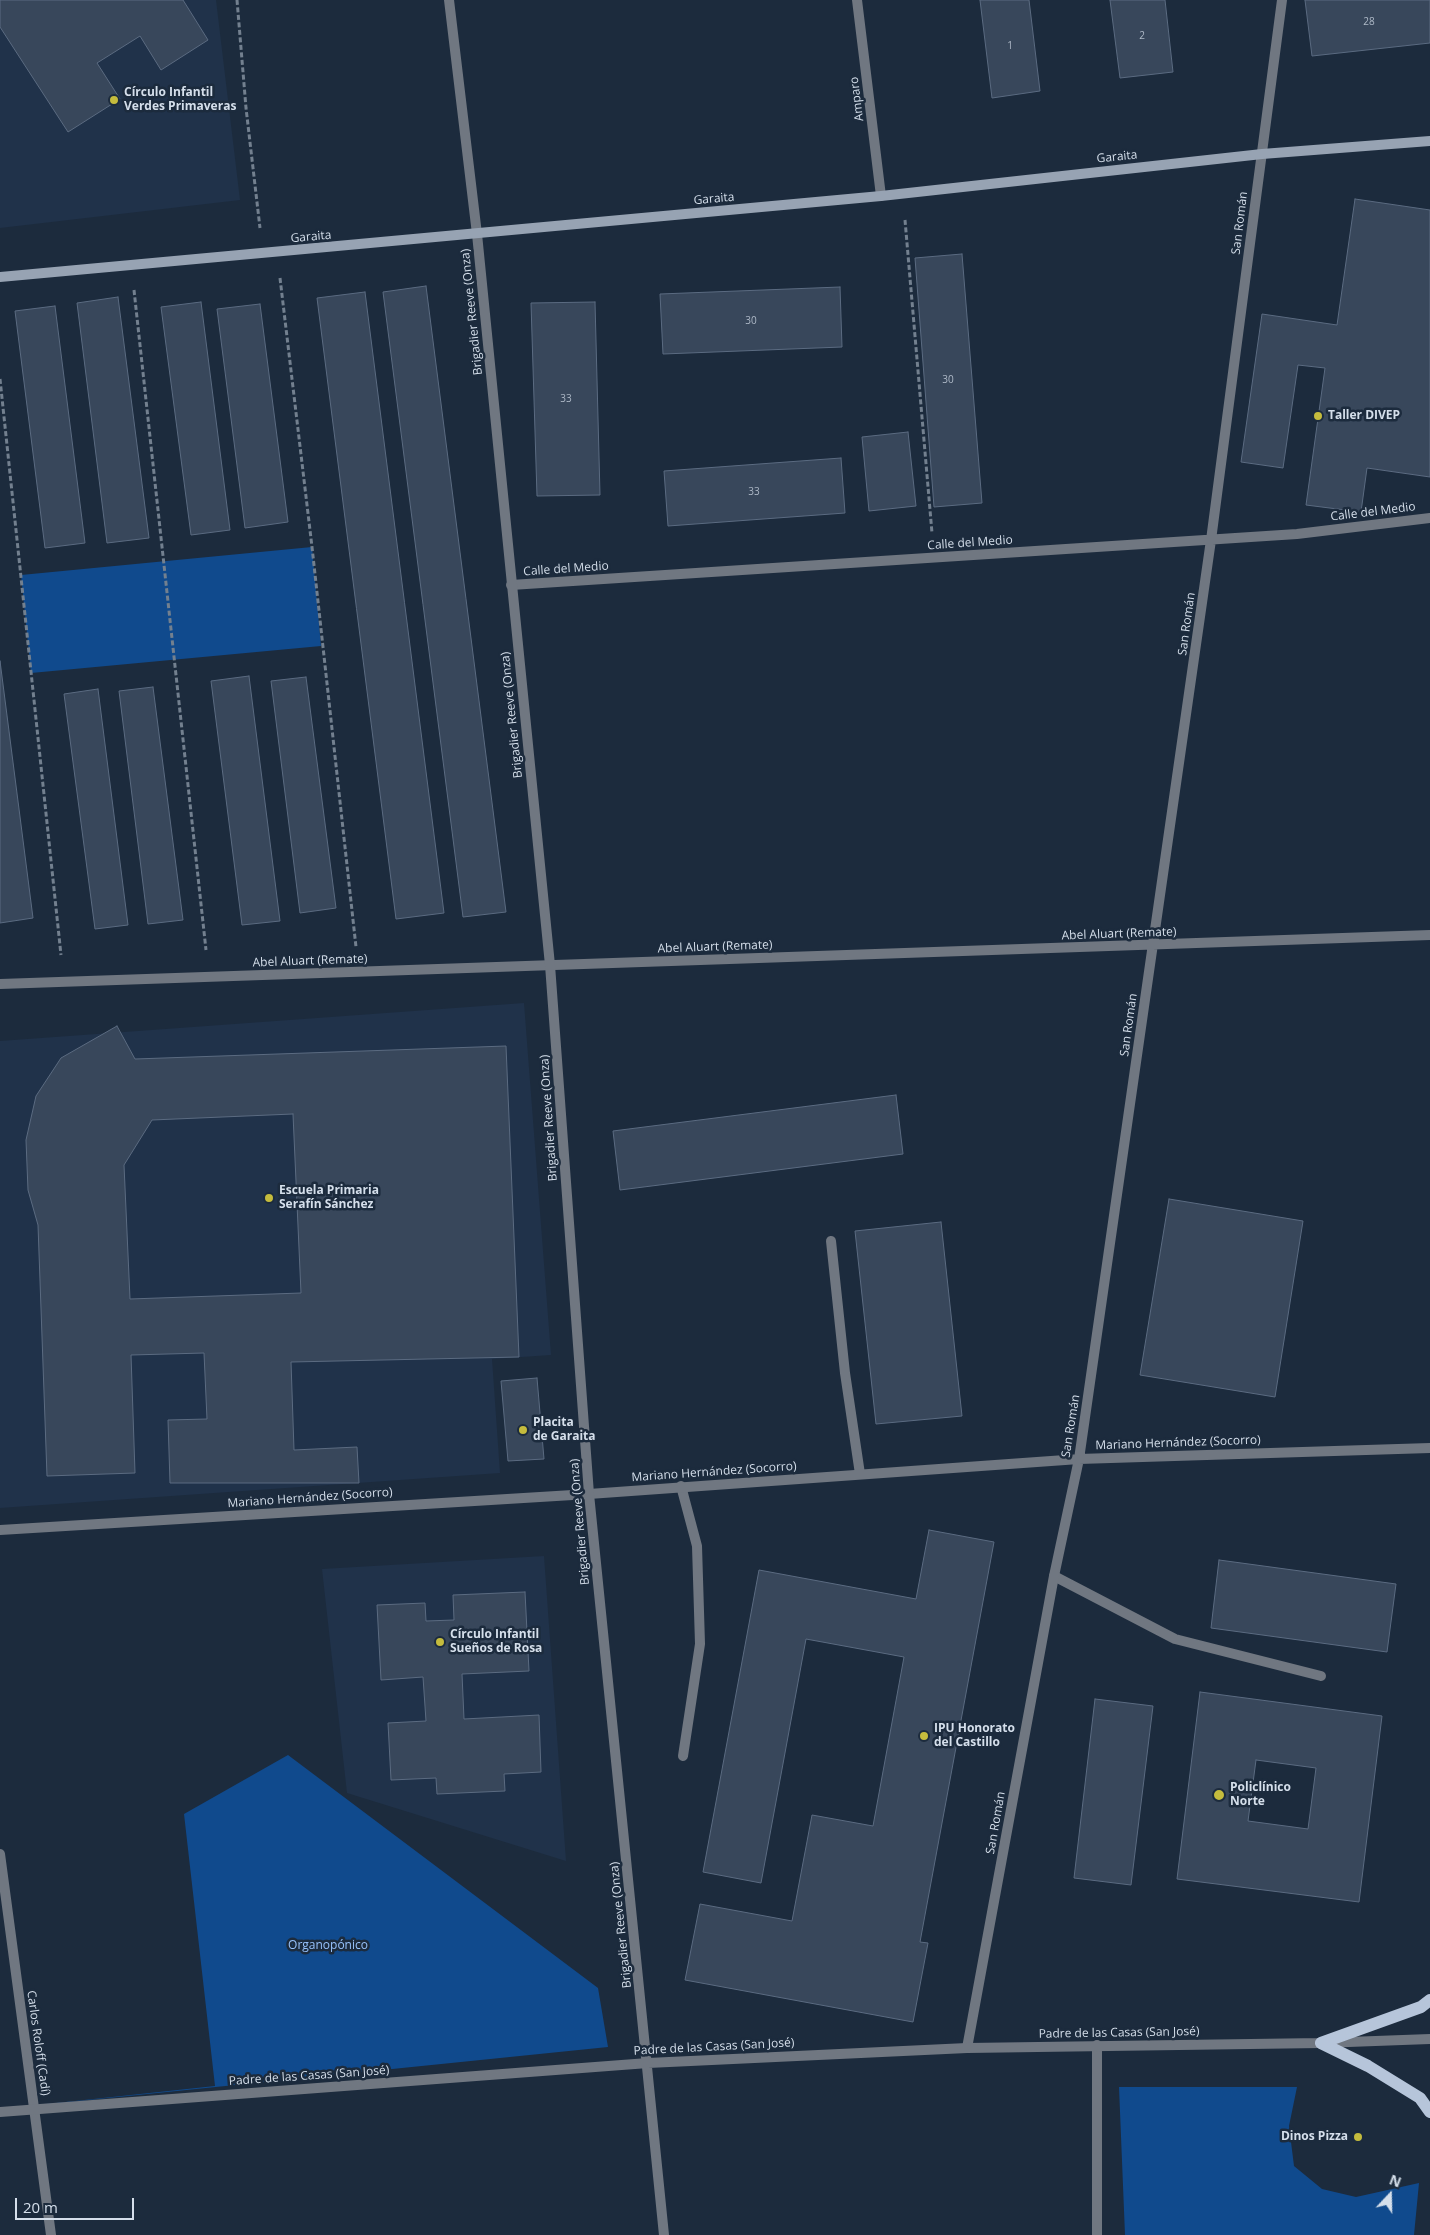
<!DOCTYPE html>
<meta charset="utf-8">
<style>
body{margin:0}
#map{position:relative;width:1430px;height:2235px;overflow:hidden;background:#1c2b3d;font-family:"Open Sans",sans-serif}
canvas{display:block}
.north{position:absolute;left:1365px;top:2170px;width:50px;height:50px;-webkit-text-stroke:4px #1c2b3d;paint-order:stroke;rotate:21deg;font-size:14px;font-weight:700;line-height:20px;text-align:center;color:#d5dfeb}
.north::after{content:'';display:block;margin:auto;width:18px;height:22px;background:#d5dfeb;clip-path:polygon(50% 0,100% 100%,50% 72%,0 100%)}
.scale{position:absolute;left:15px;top:2198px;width:119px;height:22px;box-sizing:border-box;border:2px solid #d5dfeb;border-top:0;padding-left:6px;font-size:15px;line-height:18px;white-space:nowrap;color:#d5dfeb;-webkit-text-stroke:4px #1c2b3d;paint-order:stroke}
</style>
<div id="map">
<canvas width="1430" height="2235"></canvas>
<div class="north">N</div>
<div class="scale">20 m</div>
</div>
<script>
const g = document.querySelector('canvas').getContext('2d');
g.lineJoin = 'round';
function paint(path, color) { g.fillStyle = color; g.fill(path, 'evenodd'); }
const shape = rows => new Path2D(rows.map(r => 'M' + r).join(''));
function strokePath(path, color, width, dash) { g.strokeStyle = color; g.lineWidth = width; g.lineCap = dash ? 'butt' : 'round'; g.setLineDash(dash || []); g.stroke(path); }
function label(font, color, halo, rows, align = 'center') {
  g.font = font + ' "Open Sans",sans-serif'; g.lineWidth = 5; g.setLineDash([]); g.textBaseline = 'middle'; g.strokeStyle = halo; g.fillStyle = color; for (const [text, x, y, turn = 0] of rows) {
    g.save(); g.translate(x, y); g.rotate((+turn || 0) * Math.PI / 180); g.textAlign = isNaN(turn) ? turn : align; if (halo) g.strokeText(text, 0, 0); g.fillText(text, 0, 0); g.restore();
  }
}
const built = shape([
 [0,0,216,0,240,200,0,228],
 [524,1003,551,1355,492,1359,500,1473,0,1508,0,1041],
 [544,1556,566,1861,347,1793,322,1569]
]);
const green = shape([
 [312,547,321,646,31,673,21,575],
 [288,1755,598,1988,608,2047,0,2109,215,2086,184,1814],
 [1119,2087,1297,2087,1289,2126,1294,2166,1322,2189,1356,2197,1419,2183,1414,2235,1125,2235]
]);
const building = shape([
 [0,0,183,0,208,40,161,70,140,36,97,63,120,99,68,132,0,27,0,0],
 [980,0,1029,0,1040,91,992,98,980,0],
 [1110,0,1165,0,1173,72,1120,78,1110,0],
 [1305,0,1430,0,1430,43,1312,56,1305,0],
 [1355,199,1430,210,1430,477,1367,468,1361,512,1306,505,1325,368,1298,365,1283,468,1241,462,1262,314,1337,325,1355,199],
 [962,254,982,503,934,507,915,258,962,254],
 [426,286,506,912,463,917,383,292,426,286],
 [840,287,842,347,663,354,660,294,840,287],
 [365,292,444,913,396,919,317,298,365,292],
 [118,297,149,538,107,543,77,303,118,297],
 [201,302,230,530,191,535,161,307,201,302],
 [595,302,600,495,537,496,531,303,595,302],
 [260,304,288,522,245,528,217,309,260,304],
 [55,306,85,543,45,548,15,311,55,306],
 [908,432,916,506,869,511,862,437,908,432],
 [841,458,845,513,668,526,664,471,841,458],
 [0,661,33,918,0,923,0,661],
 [249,676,280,921,242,925,211,681,249,676],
 [306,677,336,908,300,913,271,681,306,677],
 [153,687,183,920,148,924,119,691,153,687],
 [98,689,128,925,95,929,64,694,98,689],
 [117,1026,135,1059,506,1046,519,1357,291,1362,294,1450,357,1447,359,1483,170,1483,168,1420,207,1419,204,1353,131,1355,135,1473,47,1476,38,1225,28,1190,26,1140,36,1096,61,1058,117,1026],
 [293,1114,301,1293,130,1299,124,1165,152,1120,293,1114],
 [896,1095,903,1154,620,1190,613,1131,896,1095],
 [1169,1199,1303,1221,1275,1397,1140,1375,1169,1199],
 [941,1222,962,1416,876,1424,855,1231,941,1222],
 [537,1378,544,1459,508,1461,501,1381,537,1378],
 [929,1530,994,1542,920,1942,928,1943,913,2022,685,1980,700,1904,792,1921,812,1815,873,1826,904,1657,806,1639,761,1883,703,1872,759,1570,916,1599,929,1530],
 [1219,1560,1396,1584,1387,1652,1211,1628,1219,1560],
 [525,1592,529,1671,462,1674,464,1719,539,1715,541,1772,504,1774,505,1791,437,1794,436,1778,391,1780,388,1723,426,1721,423,1677,381,1680,377,1605,425,1603,426,1621,454,1620,453,1595,525,1592],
 [1200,1692,1382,1716,1359,1902,1177,1879,1200,1692],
 [1256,1760,1316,1768,1308,1829,1248,1821,1256,1760],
 [1095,1699,1153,1706,1131,1885,1074,1878,1095,1699]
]);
const path = shape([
 [237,0,246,108,260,228],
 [905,220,932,533],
 [280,278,312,547,356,947],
 [134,290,206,950],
 [0,379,61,955]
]);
const service = shape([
 [831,1241,845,1373,860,1474],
 [681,1486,697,1546,700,1644,683,1756],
 [1054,1576,1175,1639,1321,1676]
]);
const minor = shape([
 [449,0,477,234],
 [511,585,1297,534,1430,518],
 [0,984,1430,935],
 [0,1530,589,1494,1079,1459,1430,1448],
 [0,1854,51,2235],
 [1097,2045,1097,2235],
 [967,2048,1054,1576,1079,1459,1211,540,1282,0]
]);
const tertiary = shape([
 [857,0,881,196],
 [477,234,550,965,589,1494,664,2235],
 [0,2112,648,2063,967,2048,1321,2043,1430,2039]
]);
const secondary = shape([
 [0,277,881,196,1262,154,1430,141]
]);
const primary = shape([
 [1321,2043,1368,2066,1420,2098,1430,2112],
 [1321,2043,1421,2007,1430,2000]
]);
const markers = [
 [114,100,5,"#c5bc3d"],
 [1318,416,5,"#c5bc3d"],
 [269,1198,5,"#c5bc3d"],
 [523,1430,5,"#c5bc3d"],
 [440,1642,5,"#c5bc3d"],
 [924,1736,5,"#c5bc3d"],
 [1219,1795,6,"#c5bc3d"],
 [1358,2137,5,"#c5bc3d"]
];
const numberNames = [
 ["28",1369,22],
 ["2",1142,36],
 ["1",1010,46],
 ["30",751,321],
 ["30",948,380],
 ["33",566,399],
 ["33",754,492]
];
const poiNames = [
 ["Círculo Infantil",124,93],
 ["Verdes Primaveras",124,107],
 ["Taller DIVEP",1328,416],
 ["Escuela Primaria",279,1191],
 ["Serafín Sánchez",279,1205],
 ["Placita",533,1423],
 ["de Garaita",533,1437],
 ["Círculo Infantil",450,1635],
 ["Sueños de Rosa",450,1649],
 ["IPU Honorato",934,1729],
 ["del Castillo",934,1743],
 ["Policlínico",1230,1788],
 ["Norte",1230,1802],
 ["Dinos Pizza",1348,2137,"right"]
];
const streetNames = [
 ["Amparo",857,99,-97],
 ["Garaita",1117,157,-6],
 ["Garaita",714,199,-5],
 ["San Román",1240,223,-83],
 ["Garaita",311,237,-5],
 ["Brigadier Reeve (Onza)",472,312,-96],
 ["Calle del Medio",1373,512,-7],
 ["Calle del Medio",970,543,-4],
 ["Calle del Medio",566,569,-4],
 ["San Román",1187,624,-82],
 ["Brigadier Reeve (Onza)",512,715,-96],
 ["Abel Aluart (Remate)",1119,934,-2],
 ["Abel Aluart (Remate)",715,947,-2],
 ["Abel Aluart (Remate)",310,961,-2],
 ["San Román",1129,1025,-82],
 ["Brigadier Reeve (Onza)",549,1118,-94],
 ["San Román",1071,1426,-81],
 ["Mariano Hernández (Socorro)",1178,1443,-2],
 ["Mariano Hernández (Socorro)",714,1472,-4],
 ["Mariano Hernández (Socorro)",310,1498,-4],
 ["Brigadier Reeve (Onza)",580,1522,-95],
 ["San Román",996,1823,-80],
 ["Brigadier Reeve (Onza)",621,1925,-96],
 ["Padre de las Casas (San José)",1119,2033,-1],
 ["Carlos Roloff (Cadí)",38,2043,82],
 ["Padre de las Casas (San José)",714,2047,-3],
 ["Padre de las Casas (San José)",309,2076,-4]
];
const parkNames = [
 ["Organopónico",328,1946]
];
paint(built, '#20324a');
paint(green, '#104a8d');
paint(building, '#38475b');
strokePath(building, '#5b6b81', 1);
strokePath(path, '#73808f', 3, [5, 2.5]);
strokePath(service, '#707781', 10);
strokePath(minor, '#707781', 10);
strokePath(tertiary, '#707781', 10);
strokePath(secondary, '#97a3b3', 10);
strokePath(primary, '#b6c5da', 12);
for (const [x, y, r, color] of markers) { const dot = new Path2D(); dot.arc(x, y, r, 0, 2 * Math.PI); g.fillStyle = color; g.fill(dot); strokePath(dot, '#1c2b3d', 2); }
label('10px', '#aeb9c7', null, numberNames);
label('bold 12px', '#d5dfeb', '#1c2b3d', poiNames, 'left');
label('12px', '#d5dfeb', '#1c2b3d', streetNames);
label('12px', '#96c1fb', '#1c2b3d', parkNames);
</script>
